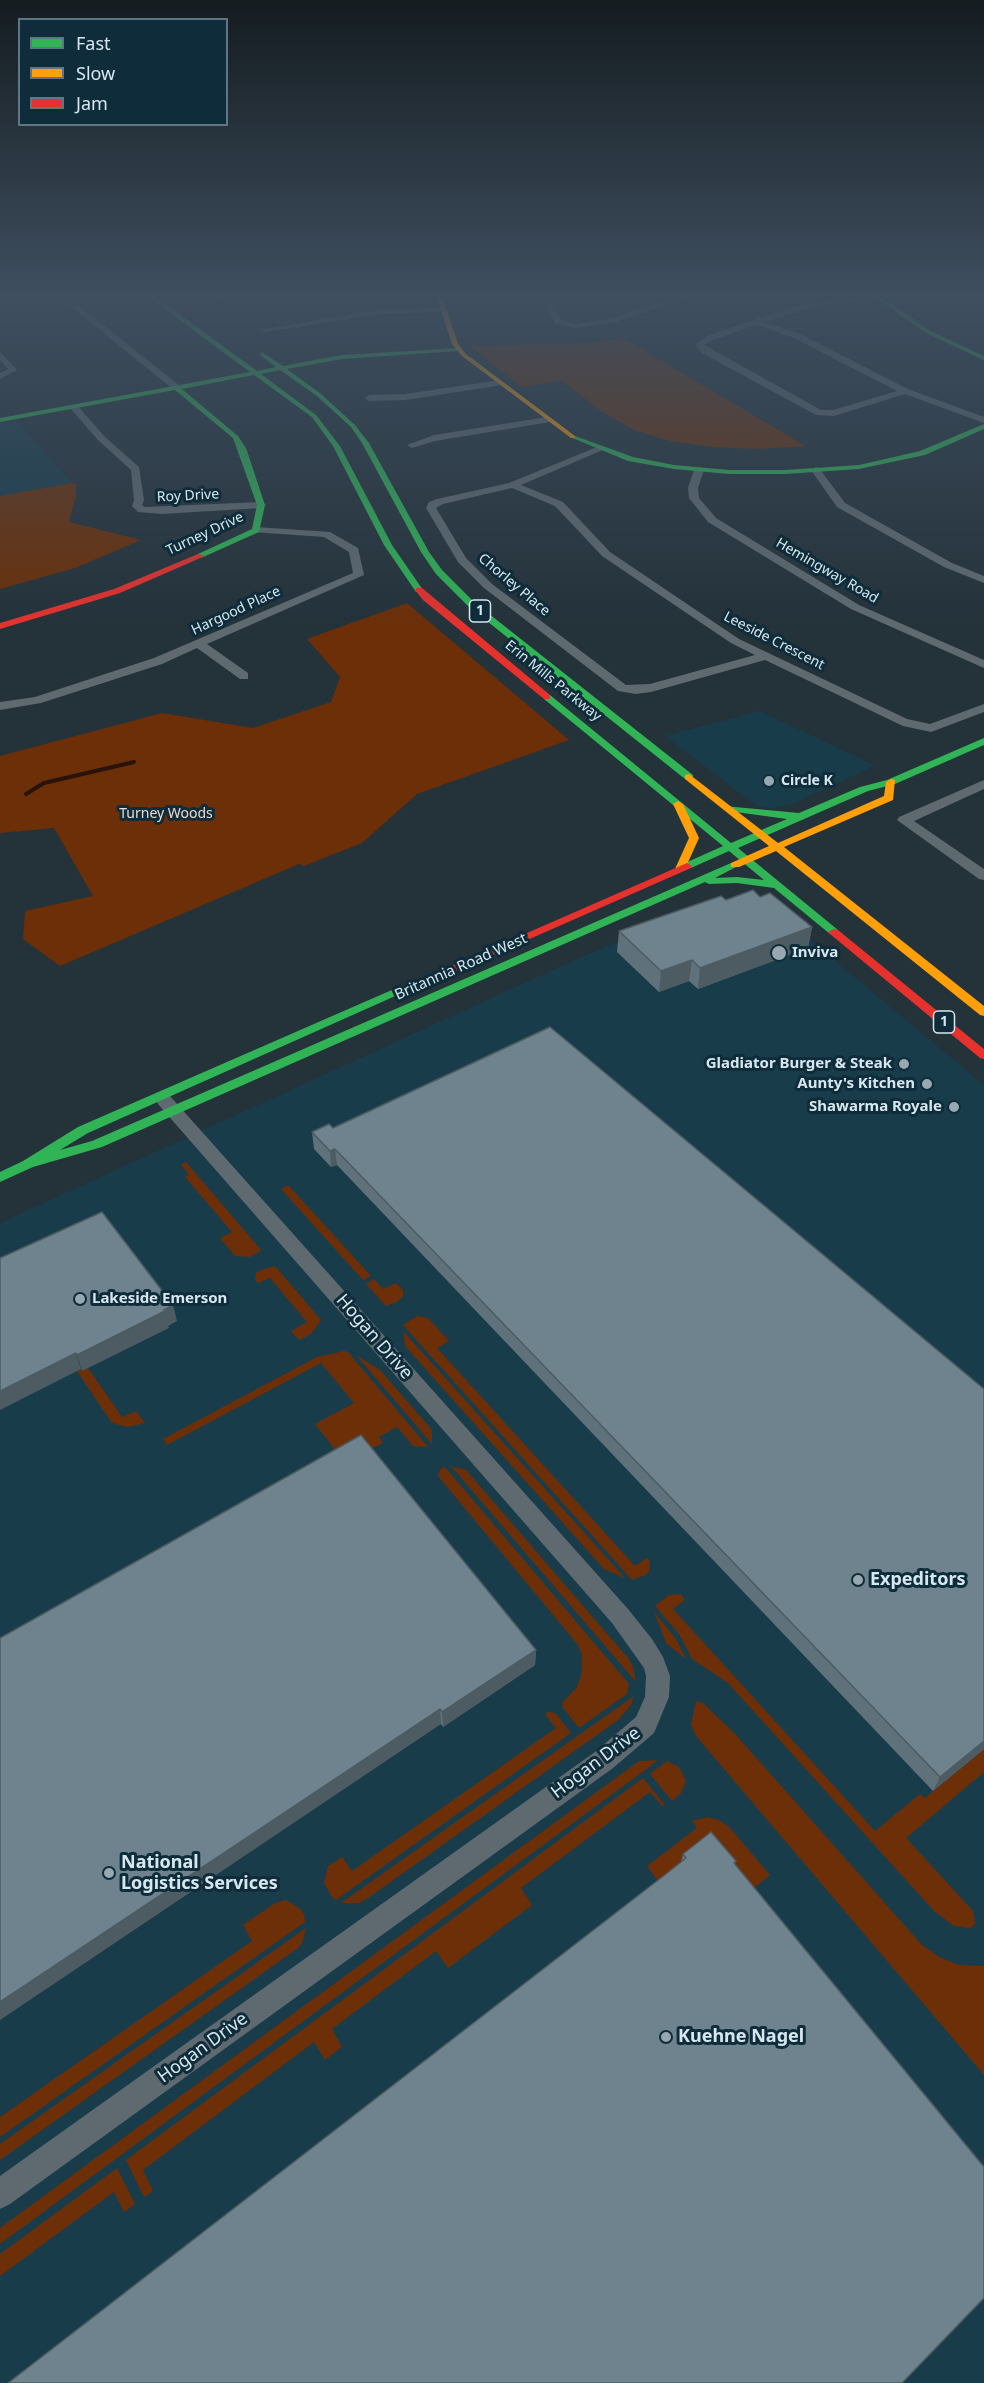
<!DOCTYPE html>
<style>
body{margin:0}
#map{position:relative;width:984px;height:2383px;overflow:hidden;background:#24323a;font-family:"Noto Sans",sans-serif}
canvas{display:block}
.legend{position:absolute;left:18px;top:18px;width:210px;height:108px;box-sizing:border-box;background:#0f2c3a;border:2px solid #5f7783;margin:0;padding:8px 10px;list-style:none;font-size:18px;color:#d7e7f0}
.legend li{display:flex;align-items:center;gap:12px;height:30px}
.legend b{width:30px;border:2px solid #5f7783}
</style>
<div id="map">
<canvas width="984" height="2383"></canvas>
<ul class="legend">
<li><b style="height:8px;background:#30b455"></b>Fast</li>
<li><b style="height:8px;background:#ff9f0a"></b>Slow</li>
<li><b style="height:8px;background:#e5322d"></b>Jam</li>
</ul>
</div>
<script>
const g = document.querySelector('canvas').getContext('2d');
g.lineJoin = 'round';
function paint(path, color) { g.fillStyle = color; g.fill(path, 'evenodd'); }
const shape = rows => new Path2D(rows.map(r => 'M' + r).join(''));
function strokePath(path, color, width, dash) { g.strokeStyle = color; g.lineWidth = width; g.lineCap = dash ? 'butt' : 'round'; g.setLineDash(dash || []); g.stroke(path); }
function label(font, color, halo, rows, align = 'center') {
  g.font = font + ' "Noto Sans",sans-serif'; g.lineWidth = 6; g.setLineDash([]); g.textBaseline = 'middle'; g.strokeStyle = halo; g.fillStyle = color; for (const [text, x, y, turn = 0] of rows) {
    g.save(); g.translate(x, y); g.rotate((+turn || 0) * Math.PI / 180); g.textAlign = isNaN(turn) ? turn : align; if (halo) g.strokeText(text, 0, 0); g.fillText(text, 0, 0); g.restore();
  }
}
const built = shape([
 [17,421,72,483,0,496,0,424],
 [760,711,855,756,874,766,792,804,773,808,758,807,665,736],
 [710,902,769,906,984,1085,984,2383,0,2383,0,1223,568,963]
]);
const green = shape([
 [623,338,797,441,806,446,757,449,712,447,670,441,634,430,601,411,562,381,521,387,470,346,593,343],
 [72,483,76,485,76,495,69,522,141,540,75,568,0,589,0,496],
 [407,603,569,740,417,794,362,843,304,866,299,864,60,966,23,939,25,911,93,896,54,828,0,833,0,756,162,713,253,728,331,702,340,677,307,639],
 [186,1162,261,1250,259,1252,249,1257,235,1256,220,1238,232,1232,185,1177,189,1175,181,1164],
 [288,1185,371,1276,363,1280,281,1189],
 [275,1266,321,1320,311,1334,299,1340,291,1331,307,1322,270,1278,258,1283,255,1280,256,1273,261,1270],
 [374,1279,383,1289,396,1283,403,1290,403,1296,397,1302,386,1306,366,1284],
 [417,1316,428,1318,449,1341,437,1348,635,1566,647,1558,650,1561,649,1571,645,1575,632,1580,403,1325],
 [403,1331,625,1578,604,1569,405,1346],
 [344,1351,348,1352,428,1447,413,1446,397,1427,379,1437,383,1443,344,1461,315,1424,354,1403,321,1363,167,1445,163,1439,317,1357],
 [356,1355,380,1370,432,1430,432,1444],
 [88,1368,122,1417,136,1411,145,1423,127,1427,112,1423,77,1371],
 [451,1466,466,1470,628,1658,633,1667,636,1682],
 [445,1467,629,1684,627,1694,579,1728,563,1708,562,1703,577,1687,582,1672,582,1655,578,1645,438,1476,440,1469],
 [681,1594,685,1600,673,1609,875,1831,920,1794,925,1798,984,1749,984,1772,906,1838,973,1911,975,1923,971,1928,954,1926,934,1911,728,1683,692,1659,679,1634,655,1606,669,1595],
 [654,1612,676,1639,686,1659,666,1643],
 [634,1696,631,1705,618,1720,368,1898,359,1903,341,1903],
 [696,1701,703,1703,736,1735,921,1944,939,1957,959,1965,984,1966,984,2075,696,1736,691,1725],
 [549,1711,556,1714,571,1733,336,1900,332,1897,324,1883,328,1866,342,1857,352,1871,556,1728,545,1714],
 [657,1760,648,1768,0,2244,0,2228,639,1761],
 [667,1761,679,1767,686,1781,681,1793,672,1801,650,1774],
 [643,1778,665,1805,662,1806,650,1792,521,1888,532,1905,448,1968,436,1951,332,2029,342,2047,325,2060,314,2042,143,2170,153,2191,144,2197,126,2160],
 [708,1817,721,1821,730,1828,770,1875,754,1888,663,1888,647,1866,697,1828,692,1821],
 [286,1900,299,1908,304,1914,305,1922,0,2137,0,2117,252,1941,243,1925,275,1903],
 [306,1928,302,1943,298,1948,0,2160,0,2144],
 [117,2168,135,2204,124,2212,114,2192,0,2276,0,2254]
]);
const stream = shape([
 [26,794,44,783,134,762]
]);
const street = shape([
 [57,295,66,295,180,386,180,390,174,390,57,295],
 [198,295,216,297,247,295,216,301,198,295],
 [541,295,549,295,561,320,578,324,612,318,682,295,695,295,616,322,578,328,555,324,541,295],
 [878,296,882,298,881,300,820,305,764,322,798,333,908,389,984,417,984,423,905,394,834,416,816,415,702,353,695,345,707,336,792,307,820,301,878,296],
 [756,325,792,337,897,391,833,410,821,410,704,345,713,340,756,325],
 [444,307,448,309,447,311,372,315,265,332,261,330,372,311,444,307],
 [0,352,17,370,0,379,0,373,8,369,0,360,0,352],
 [500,380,504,383,503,385,405,400,369,401,365,398,369,395,405,394,500,380],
 [71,405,77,405,104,436,139,467,144,500,142,505,145,507,261,502,266,505,261,508,162,514,138,512,132,506,134,500,131,470,98,440,71,409,71,405],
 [547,417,552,420,550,422,435,441,412,448,407,445,434,435,547,417],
 [597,447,605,449,521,485,563,502,610,552,739,639,907,719,930,724,984,704,984,712,931,732,903,726,765,660,651,692,636,694,618,691,484,588,458,562,426,508,429,502,437,499,509,483,597,447],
 [512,488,555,506,602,556,731,643,755,655,650,684,626,685,492,584,466,558,436,508,443,504,512,488],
 [699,467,704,470,698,488,699,498,716,518,859,605,984,660,984,668,851,609,708,522,689,498,688,488,694,470,699,467],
 [816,467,819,468,845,503,952,563,984,576,984,583,944,567,837,507,811,470,816,467],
 [256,527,330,532,358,548,364,575,207,644,248,673,248,679,240,679,197,648,162,664,41,703,0,710,0,702,35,697,154,658,353,573,349,552,324,537,252,532,251,530,256,527],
 [984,780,984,789,914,821,984,869,984,880,979,879,897,820,899,817,984,780],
 [164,1094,170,1096,628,1609,652,1639,663,1657,670,1676,669,1697,654,1733,613,1768,10,2204,0,2209,0,2176,595,1752,636,1717,645,1697,646,1676,644,1668,612,1623,158,1104,156,1100,158,1096,164,1094]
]);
const fast = shape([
 [146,295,153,295,257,371,276,367,260,355,262,352,283,366,342,355,460,348,458,351,342,359,287,369,321,394,355,425,369,443,429,552,442,570,474,602,693,775,693,779,685,779,468,606,436,574,421,552,362,443,351,427,317,396,280,370,261,374,316,415,340,446,392,545,423,590,422,592,416,592,384,545,333,446,312,417,254,375,182,389,238,436,246,448,265,505,259,532,201,558,197,556,198,554,252,529,257,505,233,438,175,390,0,422,0,418,250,372,146,295],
 [871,295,879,295,930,331,984,356,984,360,926,333,871,295],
 [984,424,984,429,925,455,859,469,785,474,729,474,674,469,628,461,570,437,575,436,633,457,674,465,729,470,785,470,859,465,920,451,984,424],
 [544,695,550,695,731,843,787,819,728,811,723,808,724,806,799,813,860,787,887,780,984,738,984,745,895,784,868,791,738,848,838,930,838,934,830,934,774,888,737,883,709,884,705,882,102,1147,33,1167,0,1182,0,1172,23,1161,78,1127,401,986,405,985,411,989,88,1133,60,1150,92,1141,731,863,739,863,740,865,715,878,737,877,764,880,729,851,691,868,683,868,683,864,723,846,544,699,544,695]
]);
const slow = shape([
 [436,295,442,295,458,344,466,354,575,436,575,438,571,438,462,356,452,344,436,295],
 [689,774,778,843,884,796,886,782,891,779,895,780,893,800,784,847,984,1006,984,1016,980,1015,776,851,739,867,731,867,731,863,769,846,685,779,685,775,689,774],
 [678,801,683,804,699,838,685,869,680,872,675,869,689,838,673,804,678,801]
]);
const jam = shape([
 [198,554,205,556,120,593,0,629,0,623,114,589,198,554],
 [416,588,422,588,550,695,550,699,544,699,423,600,415,590,416,588],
 [687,863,692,866,691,868,409,992,405,993,399,989,687,863],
 [834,929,838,930,984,1049,984,1059,980,1058,830,934,828,932,834,929]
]);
const wall = shape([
 [760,897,812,927,808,948,698,989,689,981,659,992,617,952,619,931,726,900],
 [333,1128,984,1389,984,1749,933,1791,337,1165,331,1167,314,1149,312,1132],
 [0,1638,536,1650,535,1665,443,1727,441,1724],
 [683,1854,736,1861,681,1862]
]);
const shadedWall = shape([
 [812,927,808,948,698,989,700,968],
 [692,960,689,981,659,992,661,971],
 [335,1149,337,1165,331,1167,330,1151],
 [173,1305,177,1321,168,1326,169,1328,82,1371,77,1355],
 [76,1353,81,1369,0,1410,0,1391],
 [536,1650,535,1665,443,1727,442,1712],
 [440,1709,441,1724,0,2020,0,2002],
 [984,1741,984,1749,933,1791,940,1777]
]);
const building = shape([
 [753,890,760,897,770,893,812,927,700,968,692,960,661,971,619,931,721,896,726,900,753,890],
 [550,1027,984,1389,984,1741,940,1777,335,1149,330,1151,312,1132,329,1124,333,1128,550,1027],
 [102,1212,173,1305,164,1310,165,1311,77,1355,76,1353,0,1391,0,1258,102,1212],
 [361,1435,536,1650,442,1712,440,1709,0,2002,0,1638,361,1435],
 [711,1832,736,1861,734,1863,984,2167,984,2298,902,2383,8,2383,666,1874,686,1858,683,1854,711,1832]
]);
const markers = [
 [769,781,6,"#98a8b0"],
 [779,953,8,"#98a8b0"],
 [904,1064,6,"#98a8b0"],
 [927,1084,6,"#98a8b0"],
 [954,1107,6,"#98a8b0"],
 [80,1299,6,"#98a8b0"],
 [858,1580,6,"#98a8b0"],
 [109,1873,6,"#98a8b0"],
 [666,2037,6,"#98a8b0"]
];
const farStreetnames = [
 ["Roy Drive",188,496,-3],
 ["Turney Drive",205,534,-25],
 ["Hemingway Road",827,571,30],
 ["Chorley Place",514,585,40],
 ["Hargood Place",236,611,-25],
 ["Leeside Crescent",774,641,27],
 ["Erin Mills Parkway",553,681,39]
];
const shields = [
 [480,611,21],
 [944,1022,21]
];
const shieldNames = [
 ["1",480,611],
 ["1",944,1022]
];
const farPoinames = [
 ["Circle K",781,781]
];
const farParknames = [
 ["Turney Woods",166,814]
];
const poiNames = [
 ["Inviva",792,953,"left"],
 ["Gladiator Burger & Steak",892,1064],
 ["Aunty's Kitchen",915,1084],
 ["Shawarma Royale",942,1107],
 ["Lakeside Emerson",92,1299,"left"]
];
const streetNames = [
 ["Britannia Road West",461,967,-24]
];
const nearStreetnames = [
 ["Hogan Drive",374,1337,49],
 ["Hogan Drive",596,1763,-37],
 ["Hogan Drive",203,2048,-36]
];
const nearPoinames = [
 ["Expeditors",870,1580],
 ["National",121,1863],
 ["Logistics Services",121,1884],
 ["Kuehne Nagel",678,2037]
];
paint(built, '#193c4b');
paint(green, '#6c2f08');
strokePath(stream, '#29130a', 4);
paint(street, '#5f6a70');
paint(fast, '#30b455');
paint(slow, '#ff9f0a');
paint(jam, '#e5322d');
paint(wall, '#5f717a');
paint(shadedWall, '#4d5c63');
paint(building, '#6e838e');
strokePath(building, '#4d5c63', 1.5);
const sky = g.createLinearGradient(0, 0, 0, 629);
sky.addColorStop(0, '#141c20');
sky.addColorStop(0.47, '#3f4f60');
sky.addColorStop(1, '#3f4f6000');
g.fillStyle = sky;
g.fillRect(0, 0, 984, 629);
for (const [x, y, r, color] of markers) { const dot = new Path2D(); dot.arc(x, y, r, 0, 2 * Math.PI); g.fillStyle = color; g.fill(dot); strokePath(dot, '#0f2c3a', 2); }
label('14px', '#d7e7f0', '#0f2c3a', farStreetnames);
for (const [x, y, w] of shields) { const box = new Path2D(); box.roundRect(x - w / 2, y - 11, w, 22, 4.5); g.fillStyle = '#0f2c3a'; g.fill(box); strokePath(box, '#d7e7f0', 1.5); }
label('bold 14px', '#d7e7f0', null, shieldNames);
label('bold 14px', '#d7e7f0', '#0f2c3a', farPoinames, 'left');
label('14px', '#efd8cd', '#0f2c3a', farParknames);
label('bold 15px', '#d7e7f0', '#0f2c3a', poiNames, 'right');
label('15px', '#d7e7f0', '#0f2c3a', streetNames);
label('18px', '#d7e7f0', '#0f2c3a', nearStreetnames);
label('bold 18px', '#d7e7f0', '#0f2c3a', nearPoinames, 'left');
</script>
